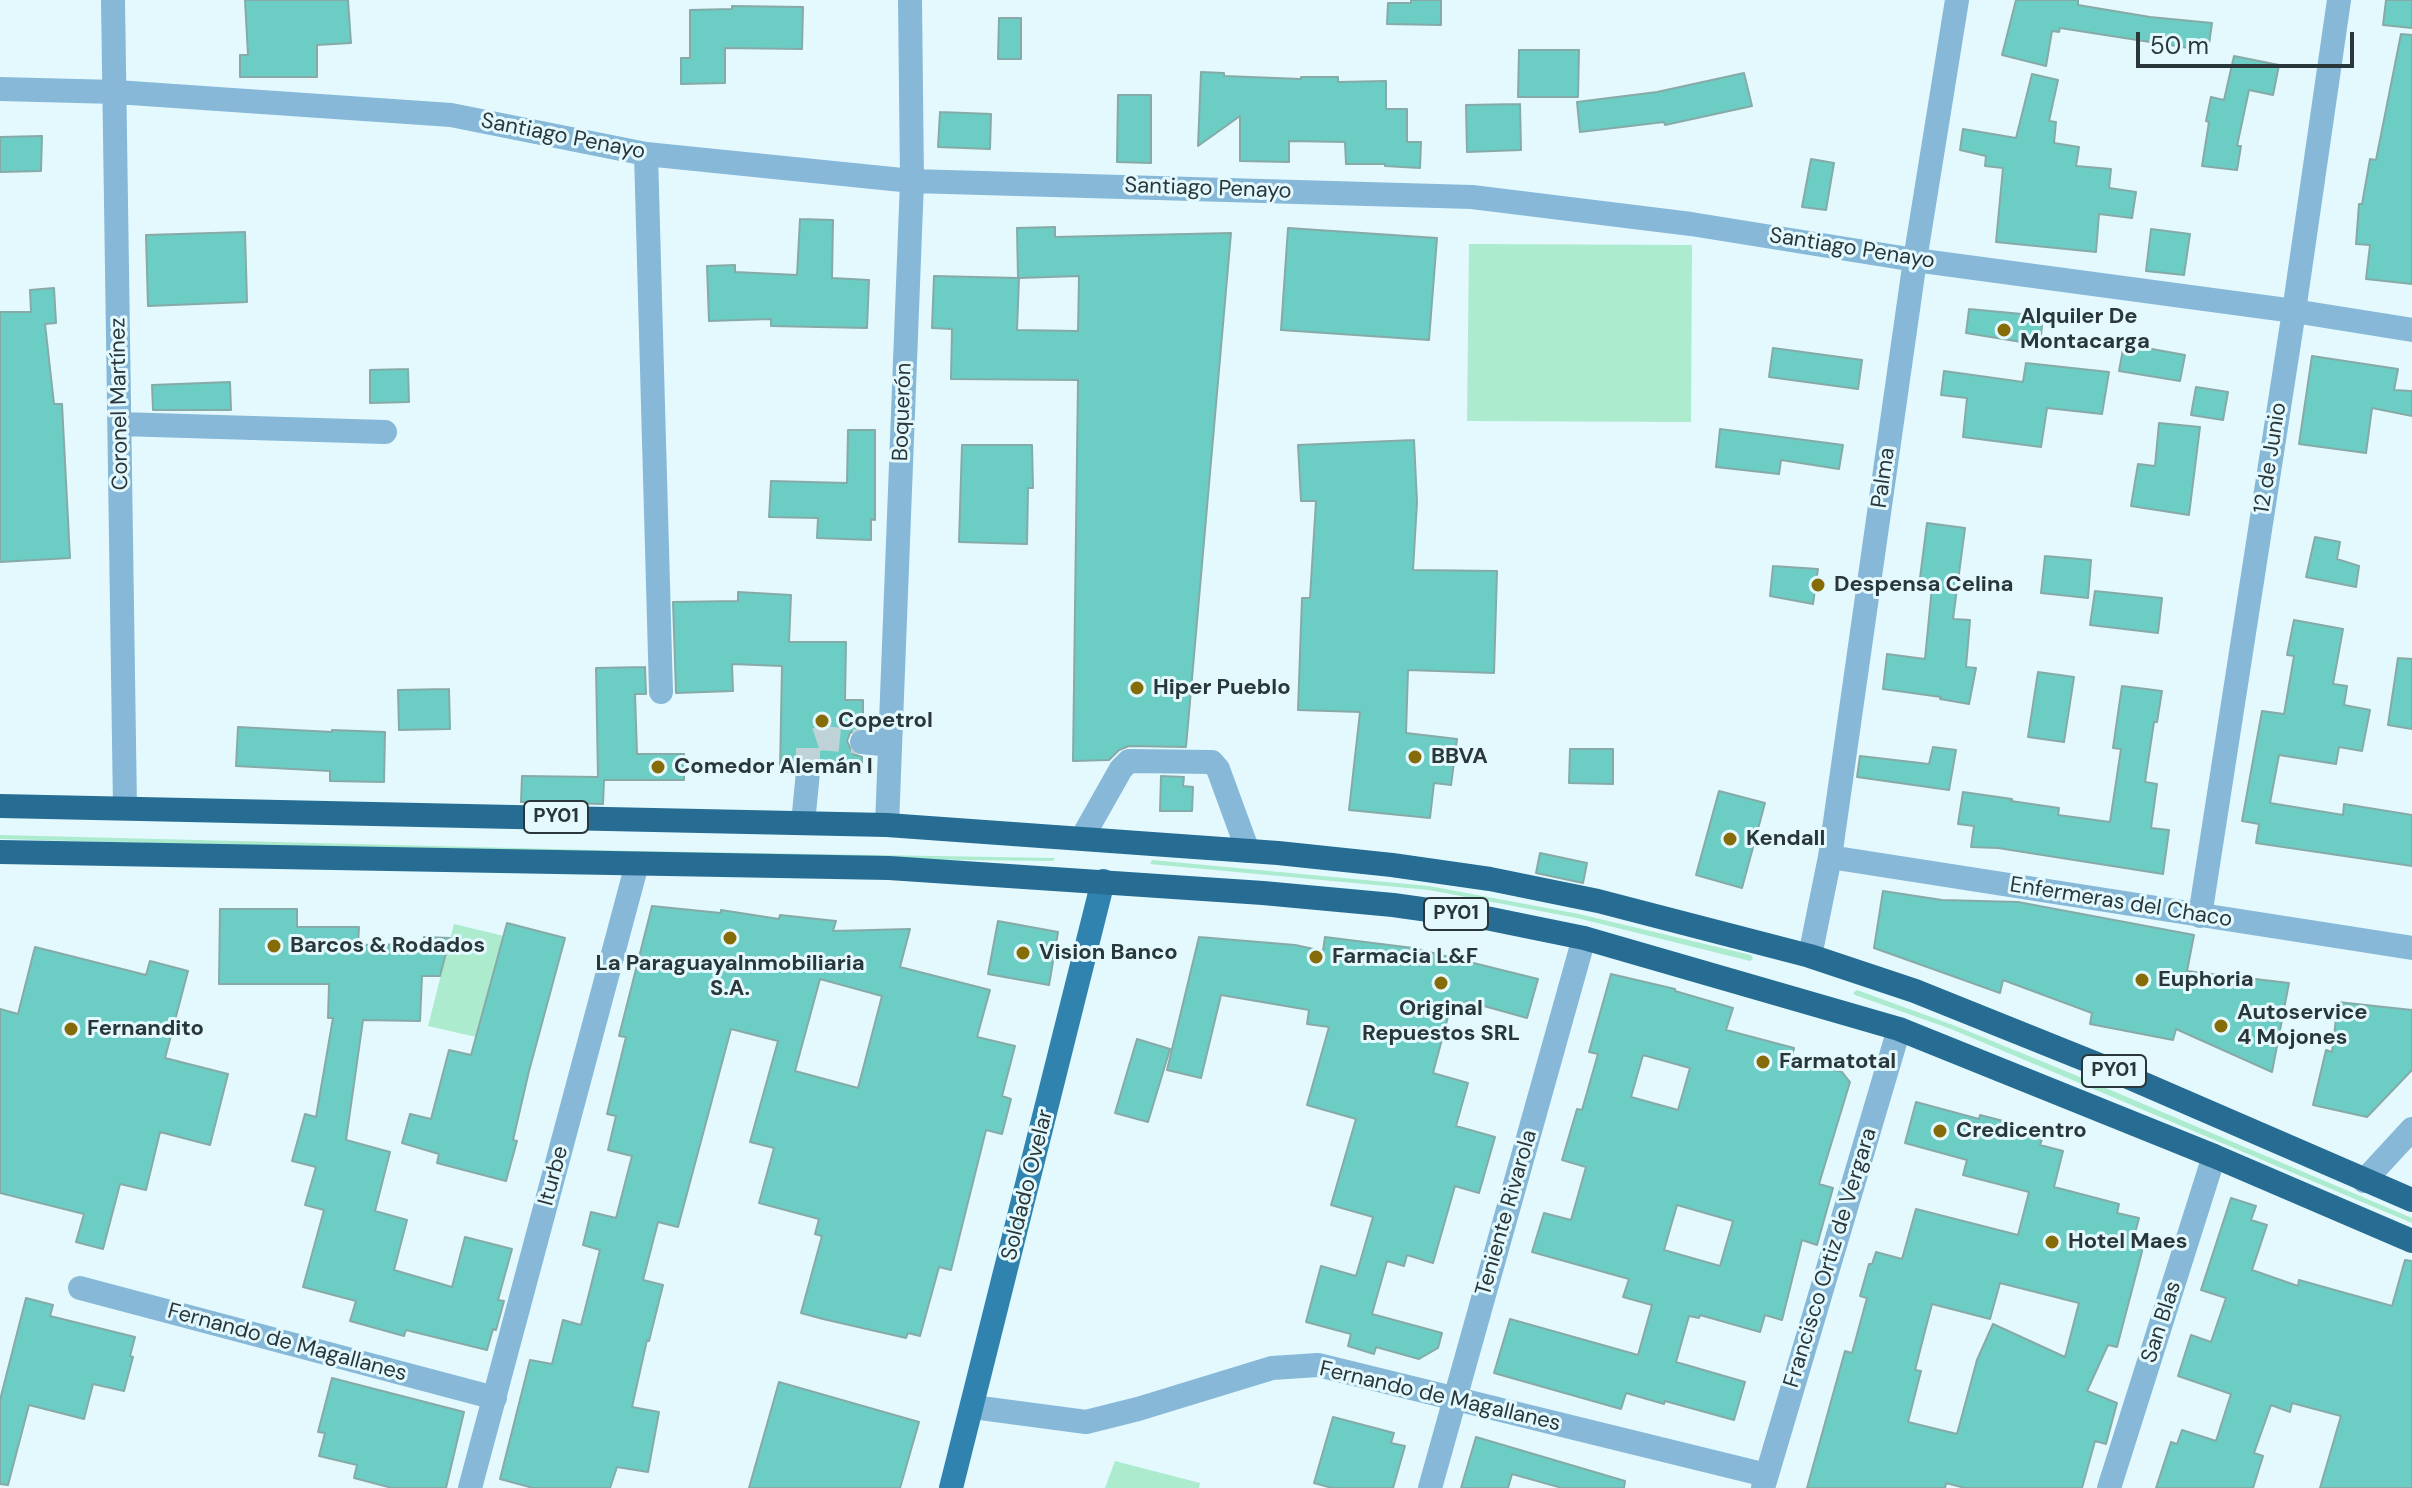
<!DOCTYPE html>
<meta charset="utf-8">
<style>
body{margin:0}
#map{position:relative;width:2412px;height:1488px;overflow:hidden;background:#e3f9fe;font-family:"DM Sans",sans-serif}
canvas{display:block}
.scale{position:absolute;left:2136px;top:32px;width:218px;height:36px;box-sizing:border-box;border:4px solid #29373b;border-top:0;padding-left:10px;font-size:24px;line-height:28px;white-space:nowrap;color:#29373b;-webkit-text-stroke:6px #e3f9fe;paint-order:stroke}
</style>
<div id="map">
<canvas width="2412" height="1488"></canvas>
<div class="scale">50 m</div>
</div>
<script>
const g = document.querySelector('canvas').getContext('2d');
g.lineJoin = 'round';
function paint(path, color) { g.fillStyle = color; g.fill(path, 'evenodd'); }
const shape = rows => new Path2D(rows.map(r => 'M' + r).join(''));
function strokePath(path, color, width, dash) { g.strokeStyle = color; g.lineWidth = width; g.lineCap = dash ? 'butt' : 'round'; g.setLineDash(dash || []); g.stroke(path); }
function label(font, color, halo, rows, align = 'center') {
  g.font = font + ' "DM Sans",sans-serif'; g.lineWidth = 6; g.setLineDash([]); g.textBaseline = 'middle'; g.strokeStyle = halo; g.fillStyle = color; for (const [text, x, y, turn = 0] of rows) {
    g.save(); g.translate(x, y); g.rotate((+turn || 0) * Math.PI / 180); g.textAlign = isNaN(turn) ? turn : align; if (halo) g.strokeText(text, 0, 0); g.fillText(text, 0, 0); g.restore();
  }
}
const green = shape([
 [1469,244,1692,245,1691,422,1467,421],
 [0,835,633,851,1055,858,1053,861,633,856,0,839],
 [1152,860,1429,886,1579,914,1751,955,1753,959,1750,961,1577,918,1429,890,1150,864],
 [454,924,504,936,476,1037,428,1026],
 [1857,990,1953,1025,2068,1072,2412,1218,2412,1223,1951,1029,1855,995,1853,993],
 [1115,1461,1200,1483,1199,1488,1105,1488]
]);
const building = shape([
 [245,0,348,0,351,43,317,45,317,77,240,77,240,55,248,55,245,0],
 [1411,0,1441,0,1441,25,1387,24,1388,3,1411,3,1411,0],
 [2016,0,2078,0,2078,5,2150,17,2212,23,2208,51,2060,28,2059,32,2052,31,2046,66,2002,55,2016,0],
 [2386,0,2412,0,2412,28,2383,25,2386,0],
 [732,6,803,7,802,49,725,48,725,83,681,84,681,58,690,58,690,10,732,9,732,6],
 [999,18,1021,18,1021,59,998,59,999,18],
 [2401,34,2412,35,2412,284,2366,279,2370,245,2356,244,2359,204,2362,204,2370,159,2376,160,2401,34],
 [1519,50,1579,50,1578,97,1518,97,1519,50],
 [2234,56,2279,65,2273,95,2249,90,2237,146,2241,146,2237,170,2202,166,2209,122,2206,121,2211,97,2224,100,2234,56],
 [1201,72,1224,73,1224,76,1301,79,1301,77,1338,77,1338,82,1386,81,1386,109,1407,109,1407,142,1421,142,1420,168,1385,166,1385,164,1346,164,1345,142,1289,141,1289,162,1240,161,1240,116,1198,146,1201,72],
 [1744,73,1752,106,1665,125,1664,122,1580,132,1577,102,1657,92,1744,73],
 [2032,74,2058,80,2049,121,2056,122,2054,143,2079,147,2076,166,2111,169,2109,188,2136,192,2132,218,2099,214,2096,252,1996,242,2003,168,1985,166,1986,156,1960,150,1963,129,2016,138,2032,74],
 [1118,95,1151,95,1151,163,1117,162,1118,95],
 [1520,104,1521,150,1467,152,1466,105,1520,104],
 [940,112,991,114,990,149,938,147,940,112],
 [42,136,41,171,0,172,0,137,42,136],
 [1811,159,1834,163,1826,210,1802,207,1811,159],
 [800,219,833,220,832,278,869,280,867,328,771,326,771,319,709,321,707,266,735,265,735,272,797,275,800,219],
 [1055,227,1055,237,1231,233,1186,747,1129,746,1119,750,1109,760,1073,761,1078,380,951,379,952,329,932,328,934,276,1018,278,1017,228,1055,227],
 [1079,276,1078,331,1017,330,1019,278,1079,276],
 [1288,228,1437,238,1429,340,1281,330,1288,228],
 [2151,229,2190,234,2184,275,2146,271,2151,229],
 [245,232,247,302,148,306,146,235,245,232],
 [54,288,56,323,45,324,54,404,62,404,70,558,0,562,0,312,31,312,30,290,54,288],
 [1969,309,2043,316,2040,345,1966,333,1969,309],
 [2124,344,2185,355,2180,381,2119,371,2124,344],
 [1773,348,1862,360,1858,389,1769,377,1773,348],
 [2312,356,2398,369,2394,390,2412,391,2412,416,2372,408,2366,453,2299,444,2312,356],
 [2026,363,2109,372,2102,414,2047,408,2041,447,1963,437,1967,398,1941,395,1944,371,2023,382,2026,363],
 [408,369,409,402,370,403,370,370,408,369],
 [230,382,231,410,153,410,152,385,230,382],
 [2196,387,2228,392,2223,420,2191,415,2196,387],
 [2159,423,2200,427,2189,515,2131,506,2138,464,2155,466,2159,423],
 [1720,429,1843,445,1839,469,1781,460,1779,474,1716,467,1720,429],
 [848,430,875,430,875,520,871,519,871,540,817,538,818,518,769,517,771,481,847,483,848,430],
 [1414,440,1417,502,1413,570,1497,571,1494,673,1408,670,1406,733,1457,739,1451,785,1434,783,1430,818,1349,810,1360,712,1298,710,1302,598,1310,598,1316,501,1301,501,1298,445,1414,440],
 [962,445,1032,445,1033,488,1028,488,1027,544,959,542,962,445],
 [1927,523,1965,528,1953,619,1970,620,1966,667,1976,668,1969,704,1940,699,1941,697,1883,689,1887,654,1925,659,1932,587,1919,586,1927,523],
 [2315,537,2340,542,2337,559,2359,566,2356,587,2306,577,2315,537],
 [2045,556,2091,560,2088,598,2041,593,2045,556],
 [1773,566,1818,569,1813,604,1770,596,1773,566],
 [2095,591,2162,598,2158,633,2090,625,2095,591],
 [738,592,791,595,789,642,846,642,845,700,863,700,863,727,850,733,847,741,853,754,862,757,862,773,823,773,817,760,809,757,796,763,793,772,780,772,782,666,732,664,733,691,676,693,673,602,738,601,738,592],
 [2294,620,2343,629,2333,684,2347,686,2344,705,2370,710,2362,751,2339,747,2336,764,2279,755,2270,803,2343,815,2344,804,2412,815,2412,866,2256,843,2259,824,2242,821,2262,711,2284,714,2294,656,2287,655,2294,620],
 [2398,658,2412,659,2412,729,2388,725,2398,658],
 [645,667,646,694,635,694,637,754,684,754,684,780,604,780,603,804,521,802,522,776,598,777,596,668,645,667],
 [2038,672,2074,677,2064,742,2028,737,2038,672],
 [2122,686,2162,691,2157,722,2154,722,2145,782,2157,784,2151,828,2169,830,2163,874,1998,848,1971,847,1974,826,1958,824,1963,792,2012,799,2011,801,2059,808,2058,815,2110,822,2121,749,2113,748,2122,686],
 [449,689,450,729,399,730,398,690,449,689],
 [238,727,332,732,332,730,385,732,384,782,330,781,330,771,236,766,238,727],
 [1933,747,1956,750,1949,790,1857,777,1860,756,1929,764,1933,747],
 [1570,749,1613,749,1613,784,1569,783,1570,749],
 [1161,776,1184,777,1183,786,1193,787,1192,811,1160,811,1161,776],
 [1719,791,1765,803,1742,888,1696,875,1719,791],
 [1540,853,1587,863,1583,883,1536,873,1540,853],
 [1883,891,1942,900,2018,902,2194,935,2187,971,2289,983,2272,1072,2176,1029,2173,1040,2090,1024,2092,1013,2003,980,2000,993,1874,948,1883,891],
 [652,906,721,913,721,910,779,919,780,915,836,921,833,931,910,929,900,967,990,990,977,1037,1015,1046,1002,1096,1011,1099,1002,1134,986,1130,951,1270,939,1267,920,1336,908,1333,906,1338,823,1319,801,1313,822,1236,815,1234,819,1219,759,1203,774,1148,750,1142,778,1041,731,1029,678,1227,658,1222,643,1280,663,1285,649,1341,647,1340,632,1407,659,1412,648,1472,617,1467,610,1488,533,1488,500,1479,530,1360,552,1364,563,1320,581,1325,600,1250,583,1245,591,1212,616,1218,632,1156,608,1150,616,1116,607,1114,626,1037,619,1036,652,906],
 [820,979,882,996,858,1088,795,1071,820,979],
 [220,909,297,909,297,927,359,927,358,945,423,944,424,937,450,938,440,976,422,976,420,1021,363,1020,346,1140,390,1152,375,1211,407,1220,394,1270,452,1287,465,1237,512,1249,498,1300,504,1301,496,1330,493,1329,487,1350,406,1330,404,1336,350,1321,356,1301,303,1287,324,1210,305,1205,316,1167,292,1161,305,1114,316,1117,333,1018,328,1018,329,984,219,984,220,909],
 [998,921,1058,932,1049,985,988,974,998,921],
 [507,923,565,938,529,1071,513,1140,517,1141,506,1181,437,1163,439,1154,402,1143,410,1114,431,1119,449,1050,471,1055,507,923],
 [1199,937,1295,945,1323,951,1325,937,1413,948,1538,979,1527,1018,1466,1001,1463,1016,1449,1013,1433,1073,1468,1083,1456,1126,1495,1137,1479,1193,1455,1186,1433,1263,1407,1255,1404,1266,1387,1261,1372,1314,1442,1333,1438,1348,1419,1359,1376,1347,1374,1354,1348,1346,1351,1334,1306,1322,1321,1266,1356,1276,1373,1217,1331,1205,1356,1119,1307,1105,1329,1027,1307,1024,1309,1010,1221,995,1201,1078,1167,1070,1199,937],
 [35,947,146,975,150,961,188,971,165,1058,228,1074,210,1145,160,1132,146,1190,120,1184,103,1249,76,1242,84,1214,0,1193,0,1009,18,1014,35,947],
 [1611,974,1675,989,1675,991,1733,1008,1726,1030,1794,1048,1792,1057,1842,1072,1850,1082,1819,1184,1833,1188,1817,1245,1802,1240,1782,1320,1765,1315,1760,1332,1700,1315,1699,1318,1689,1316,1676,1362,1745,1382,1734,1420,1665,1401,1664,1404,1626,1393,1621,1409,1494,1373,1510,1319,1638,1355,1652,1305,1623,1297,1629,1279,1532,1252,1544,1213,1571,1220,1586,1167,1562,1160,1577,1109,1582,1110,1598,1054,1589,1052,1611,974],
 [1643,1055,1690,1068,1678,1110,1631,1097,1643,1055],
 [1677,1205,1733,1221,1720,1266,1664,1250,1677,1205],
 [2338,1002,2412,1010,2412,1070,2367,1117,2313,1105,2326,1050,2332,1052,2338,1002],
 [1137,1039,1170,1049,1148,1122,1115,1113,1137,1039],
 [1916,1102,1979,1119,1980,1115,2011,1123,2009,1131,2042,1139,2040,1145,2063,1151,2054,1187,2119,1204,2117,1213,2139,1218,2133,1241,2144,1244,2117,1347,2108,1345,2087,1391,2117,1403,2106,1444,2095,1441,2082,1488,1965,1488,1946,1483,1945,1488,1807,1488,1845,1351,1852,1353,1867,1298,1860,1296,1869,1264,1872,1264,1876,1252,1902,1259,1916,1209,2018,1235,2029,1192,1963,1175,1967,1160,1905,1143,1916,1102],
 [2000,1283,2079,1303,2065,1357,1993,1324,1977,1360,1957,1434,1908,1422,1921,1371,1915,1370,1932,1304,1990,1319,2000,1283],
 [2231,1198,2256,1206,2251,1220,2267,1225,2252,1270,2298,1286,2299,1280,2392,1306,2405,1260,2412,1261,2412,1488,2320,1488,2341,1416,2292,1403,2290,1412,2271,1405,2254,1453,2263,1456,2253,1488,2156,1488,2171,1442,2177,1444,2182,1430,2216,1441,2231,1394,2178,1376,2191,1335,2211,1342,2226,1298,2201,1290,2231,1198],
 [26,1298,53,1305,50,1316,135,1337,130,1356,133,1357,124,1391,93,1384,84,1419,29,1405,8,1485,0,1484,0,1400,26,1298],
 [332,1378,464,1412,446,1488,392,1488,354,1478,357,1465,319,1456,325,1433,318,1432,332,1378],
 [779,1382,919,1422,900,1488,749,1488,779,1382],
 [1333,1417,1394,1433,1391,1443,1405,1446,1393,1488,1332,1488,1314,1483,1333,1417],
 [1476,1437,1625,1481,1624,1488,1562,1488,1512,1474,1508,1488,1461,1488,1476,1437]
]);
const minorTunnel = shape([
 [808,772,808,748,813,741,822,738,862,742]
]);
const minor = shape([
 [113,0,125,808],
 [0,89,116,92,451,115,646,154,912,181,1472,197,1691,224,1915,260,2294,311,2412,330],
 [646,154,661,692],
 [120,424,385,432],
 [862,742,890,745],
 [803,823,808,772],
 [887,825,912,181,910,0],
 [1082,838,1121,769,1129,761,1212,762,1218,769,1248,851],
 [1830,857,2412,948],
 [2200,916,2294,311,2339,0],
 [1810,956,1830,857,1915,260,1957,0],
 [2364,1181,2412,1129],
 [80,1288,495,1398],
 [973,1407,1086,1422,1138,1409,1272,1368,1318,1365,1766,1475],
 [470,1488,637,864],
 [1430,1488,1584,938],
 [1763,1488,1899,1029],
 [2109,1488,2214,1156]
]);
const major = shape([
 [951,1488,1103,881]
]);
const highway = shape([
 [0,806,887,825,1278,853,1392,865,1490,879,1598,901,1810,956,1915,991,2114,1071,2412,1200],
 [0,852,889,868,1263,893,1393,905,1486,918,1584,938,1899,1029,2214,1156,2412,1241]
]);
const markers = [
 [2004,330,8,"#856c08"],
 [1818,585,8,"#856c08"],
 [1137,688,8,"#856c08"],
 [822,721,8,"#856c08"],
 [1415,757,8,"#856c08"],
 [658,767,8,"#856c08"],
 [1730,839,8,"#856c08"],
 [730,938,8,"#856c08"],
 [274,946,8,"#856c08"],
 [1023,953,8,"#856c08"],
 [1316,957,8,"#856c08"],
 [2142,980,8,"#856c08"],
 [1441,983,8,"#856c08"],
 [2221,1026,8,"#856c08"],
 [71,1029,8,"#856c08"],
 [1763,1062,8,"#856c08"],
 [1940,1131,8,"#856c08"],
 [2052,1242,8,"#856c08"]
];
const shields = [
 [556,817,64],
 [1456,914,64],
 [2114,1071,64]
];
const shieldNames = [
 ["PY01",556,817],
 ["PY01",1456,914],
 ["PY01",2114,1071]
];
const streetNames = [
 ["Santiago Penayo",563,137,11],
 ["Santiago Penayo",1208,189,2],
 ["Santiago Penayo",1852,249,9],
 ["Coronel Martínez",120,404,-91],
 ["Boquerón",903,412,-88],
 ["12 de Junio",2271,458,-81],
 ["Palma",1884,478,-82],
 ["Enfermeras del Chaco",2121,903,9],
 ["Iturbe",554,1176,-75],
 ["Soldado Ovelar",1028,1185,-76],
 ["Teniente Rivarola",1507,1213,-74],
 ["Francisco Ortiz de Vergara",1831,1258,-73],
 ["San Blas",2162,1322,-72],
 ["Fernando de Magallanes",287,1343,15],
 ["Fernando de Magallanes",1440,1397,13]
];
const poiNames = [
 ["Alquiler De",2020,317],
 ["Montacarga",2020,342],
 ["Despensa Celina",1834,585],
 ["Hiper Pueblo",1153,688],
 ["Copetrol",838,721],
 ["BBVA",1431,757],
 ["Comedor Alemán I",674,767],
 ["Kendall",1746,839],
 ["Barcos & Rodados",290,946],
 ["Vision Banco",1039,953],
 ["Farmacia L&F",1332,957],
 ["La ParaguayaInmobiliaria",730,964,"center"],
 ["S.A.",730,989,"center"],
 ["Euphoria",2158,980],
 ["Original",1441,1009,"center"],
 ["Repuestos SRL",1441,1034,"center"],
 ["Autoservice",2237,1013],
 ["4 Mojones",2237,1038],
 ["Fernandito",87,1029],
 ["Farmatotal",1779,1062],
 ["Credicentro",1956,1131],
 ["Hotel Maes",2068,1242]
];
paint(green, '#acebce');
paint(building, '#6ccdc5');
strokePath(building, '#86aaa7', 2);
strokePath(minorTunnel, '#bed2d7', 24, [24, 12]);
strokePath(minor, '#87b8d8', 24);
strokePath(major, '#3082af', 24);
strokePath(highway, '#276d93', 24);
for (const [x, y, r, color] of markers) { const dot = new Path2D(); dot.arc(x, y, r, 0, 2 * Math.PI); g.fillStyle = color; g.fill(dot); strokePath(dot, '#e3f9fe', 3); }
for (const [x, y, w] of shields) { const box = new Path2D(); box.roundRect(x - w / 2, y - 16, w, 32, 6); g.fillStyle = '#e3f9fe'; g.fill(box); strokePath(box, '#29373b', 2); }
label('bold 20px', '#29373b', null, shieldNames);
label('22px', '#29373b', '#e3f9fe', streetNames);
label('bold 22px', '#29373b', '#e3f9fe', poiNames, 'left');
</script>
